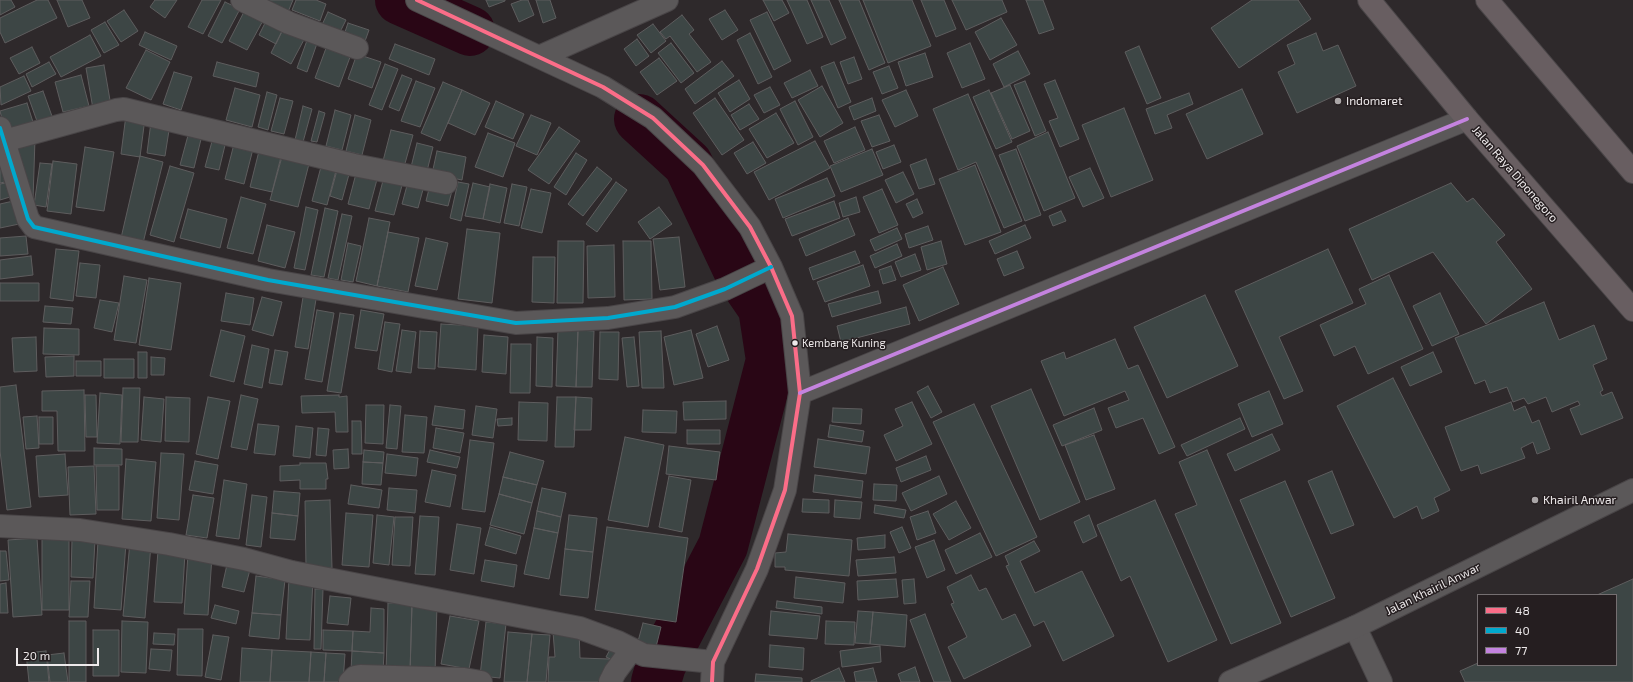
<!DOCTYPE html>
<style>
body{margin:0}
#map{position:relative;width:1633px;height:682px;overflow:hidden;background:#2e292b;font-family:"Exo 2",sans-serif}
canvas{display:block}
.legend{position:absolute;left:1477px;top:594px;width:140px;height:72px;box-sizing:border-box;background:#251e20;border:1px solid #756f71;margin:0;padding:5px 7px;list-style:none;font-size:12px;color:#ede9ea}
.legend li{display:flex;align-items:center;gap:8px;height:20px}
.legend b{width:20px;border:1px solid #756f71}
.scale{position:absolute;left:16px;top:648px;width:83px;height:18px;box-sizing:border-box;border:2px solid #ede9ea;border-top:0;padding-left:5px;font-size:12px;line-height:14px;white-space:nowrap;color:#ede9ea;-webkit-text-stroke:3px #251e20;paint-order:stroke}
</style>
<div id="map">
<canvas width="1633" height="682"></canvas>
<ul class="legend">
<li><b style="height:5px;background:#fb6d88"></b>48</li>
<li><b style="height:5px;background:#00a9ce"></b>40</li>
<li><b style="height:5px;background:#c483df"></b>77</li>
</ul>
<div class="scale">20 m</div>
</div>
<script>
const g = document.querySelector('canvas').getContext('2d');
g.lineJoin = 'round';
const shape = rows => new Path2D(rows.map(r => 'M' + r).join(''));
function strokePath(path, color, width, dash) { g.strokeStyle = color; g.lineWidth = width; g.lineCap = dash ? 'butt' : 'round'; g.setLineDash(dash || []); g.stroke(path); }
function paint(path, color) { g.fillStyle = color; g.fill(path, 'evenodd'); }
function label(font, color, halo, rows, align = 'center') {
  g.font = font + ' "Exo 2",sans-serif'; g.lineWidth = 3; g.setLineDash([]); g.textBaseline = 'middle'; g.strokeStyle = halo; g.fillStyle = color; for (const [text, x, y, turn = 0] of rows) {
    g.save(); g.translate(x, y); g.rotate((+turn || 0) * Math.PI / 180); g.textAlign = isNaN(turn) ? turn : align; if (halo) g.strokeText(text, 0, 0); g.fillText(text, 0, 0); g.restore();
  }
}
const river = shape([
 [400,0,470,31],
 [639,119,688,164,741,276,763,308,771,360,723,546,661,665,656,682]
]);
const building = shape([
 [0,0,11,0,15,7,0,15,0,0],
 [37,0,48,0,57,18,5,43,0,32,0,18,37,0],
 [57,0,82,0,90,18,68,27,57,0],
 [155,0,177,0,165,18,150,7,155,0],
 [202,0,221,0,203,34,188,27,202,0],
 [259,0,293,0,288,12,259,0],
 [296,0,316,0,326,4,320,21,292,10,296,0],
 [486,0,505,0,505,1,489,7,486,0],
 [522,0,528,0,534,15,519,22,511,4,522,0],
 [536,0,550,0,556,18,543,23,536,0],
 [763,0,782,0,789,13,774,21,763,0],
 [787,0,807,0,823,37,807,44,787,0],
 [811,0,829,0,846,38,831,45,811,0],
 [839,0,859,0,885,63,869,70,839,0],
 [863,0,912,0,931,46,888,63,863,0],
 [921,0,944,0,956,29,936,37,921,0],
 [952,0,1002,0,1007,12,966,30,952,0],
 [1026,0,1043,0,1054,29,1039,34,1026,0],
 [1252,0,1298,0,1311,19,1239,68,1211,28,1252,0],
 [225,2,240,9,222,43,208,36,225,2],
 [247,6,266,15,247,50,229,41,247,6],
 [124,10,138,31,121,42,107,21,124,10],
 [725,10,738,30,722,40,709,19,725,10],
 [328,12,346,20,338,36,321,27,328,12],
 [767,12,791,61,774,70,750,20,767,12],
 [269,15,286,23,276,44,259,35,269,15],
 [682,15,694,30,689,34,711,62,697,72,670,36,666,39,660,32,682,15],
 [1001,18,1017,45,990,60,975,32,1001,18],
 [105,22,119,45,104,53,91,30,105,22],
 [286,23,307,34,291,64,271,53,286,23],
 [348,23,369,30,364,44,343,38,348,23],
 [653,24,666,41,651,53,637,35,653,24],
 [145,32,177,46,171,60,139,45,145,32],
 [310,32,320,35,307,72,297,68,310,32],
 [750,33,772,77,758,84,737,40,750,33],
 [1316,33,1323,51,1338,45,1356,86,1297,113,1278,72,1295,64,1287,45,1316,33],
 [90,35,101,56,61,77,50,57,90,35],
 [637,39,649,56,636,66,624,49,637,39],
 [329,40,353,49,339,87,315,78,329,40],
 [671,43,694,73,681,83,658,53,671,43],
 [970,43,985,79,962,88,947,53,970,43],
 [395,44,435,59,429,75,389,59,395,44],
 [1139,46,1161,98,1147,104,1125,52,1139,46],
 [32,47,40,63,19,74,10,58,32,47],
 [146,50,170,62,151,100,126,88,146,50],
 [1018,51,1030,74,1004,87,993,64,1018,51],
 [925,53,933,77,906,86,898,62,925,53],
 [357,54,381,62,372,88,348,79,357,54],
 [854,57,862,79,848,84,840,62,854,57],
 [659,58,677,81,657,95,640,72,659,58],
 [722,61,734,76,695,104,685,89,722,61],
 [49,62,56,74,32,87,26,74,49,62],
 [217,62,259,73,256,87,213,76,217,62],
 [834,62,851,102,838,108,821,67,834,62],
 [385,64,398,69,382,110,369,105,385,64],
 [104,65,111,106,93,109,86,68,104,65],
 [889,66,898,88,882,94,873,72,889,66],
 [810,70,818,86,792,98,784,83,810,70],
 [174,72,192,77,181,110,163,104,174,72],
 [81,75,89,106,63,112,55,82,81,75],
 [402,75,412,79,399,111,389,107,402,75],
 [24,76,31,91,1,105,0,87,24,76],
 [739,80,750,99,730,112,718,93,739,80],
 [1055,80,1079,139,1060,147,1049,121,1058,118,1044,84,1055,80],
 [416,81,435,88,420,127,401,121,416,81],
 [1025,81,1046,131,1035,136,1014,85,1025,81],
 [443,82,462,90,440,141,421,133,443,82],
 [1010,85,1030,131,1012,139,991,93,1010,85],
 [822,86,843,123,820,137,798,100,822,86],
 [770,87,780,105,764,113,754,95,770,87],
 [235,88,260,95,252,127,226,120,235,88],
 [1242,89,1263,134,1207,159,1186,114,1242,89],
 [462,90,490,103,475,135,448,123,462,90],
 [906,90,918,116,895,127,882,100,906,90],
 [989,90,1012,142,996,149,973,97,989,90],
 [43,91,53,119,38,124,28,96,43,91],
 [267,92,277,95,268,130,258,127,267,92],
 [1189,93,1193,104,1167,115,1172,128,1155,134,1146,109,1189,93],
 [968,94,1022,221,1004,228,976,162,958,170,933,109,968,94],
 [280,98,293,101,284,134,271,131,280,98],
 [715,98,744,140,722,155,693,113,715,98],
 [872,98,876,111,854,120,849,107,872,98],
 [496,101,524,114,513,139,485,127,496,101],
 [795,101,813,137,798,145,780,109,795,101],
 [27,103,33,122,5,131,0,111,27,103],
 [749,104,759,119,740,130,731,115,749,104],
 [303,106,312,109,303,142,295,140,303,106],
 [1124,108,1153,180,1111,197,1082,125,1124,108],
 [335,110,351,115,342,150,326,146,335,110],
 [319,111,325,113,317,142,311,141,319,111],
 [776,113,794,143,767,158,749,129,776,113],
 [126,115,145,118,140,157,121,154,126,115],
 [355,115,371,120,362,155,346,151,355,115],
 [531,115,551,123,537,155,516,146,531,115],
 [879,115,890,141,872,147,861,121,879,115],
 [151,122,170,124,165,156,147,153,151,122],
 [559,127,580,141,549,184,528,170,559,127],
 [855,127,865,150,834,163,824,141,855,127],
 [190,128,203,131,194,168,180,165,190,128],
 [391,130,413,135,404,167,383,161,391,130],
 [1048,132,1075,198,1044,211,1017,146,1048,132],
 [488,133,515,143,503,177,475,167,488,133],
 [214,134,227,137,219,170,205,167,214,134],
 [35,139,33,200,10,144,35,139],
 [815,141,830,168,769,200,754,172,815,141],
 [753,142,766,163,747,174,734,153,753,142],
 [417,143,433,147,426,175,410,171,417,143],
 [234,144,253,149,244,184,225,179,234,144],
 [894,145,901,162,883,169,876,152,894,145],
 [85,147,114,152,104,211,76,207,85,147],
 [260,147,282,153,272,192,250,187,260,147],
 [872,149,883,175,841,192,830,166,872,149],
 [1016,149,1041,215,1025,221,999,155,1016,149],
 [437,151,466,157,462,180,432,174,437,151],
 [283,153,310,160,298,207,270,200,283,153],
 [576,153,587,160,566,195,554,187,576,153],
 [140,156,163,162,143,243,121,238,140,156],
 [323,159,338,163,327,205,312,201,323,159],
 [926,159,935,184,919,189,910,165,926,159],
 [53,161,77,164,71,214,47,211,53,161],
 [40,163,52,164,46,207,34,205,40,163],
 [339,163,351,167,342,200,330,196,339,163],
 [0,165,5,182,0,183,0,165],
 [975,165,1001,232,965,245,939,179,975,165],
 [170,166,194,173,174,242,150,235,170,166],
 [358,166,379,172,369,209,348,204,358,166],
 [597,167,612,179,583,216,568,204,597,167],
 [1090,168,1104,198,1083,207,1069,177,1090,168],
 [903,172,914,194,896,203,885,180,903,172],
 [385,173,404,178,394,215,375,211,385,173],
 [409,178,425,182,418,208,402,204,409,178],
 [827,178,835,196,783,218,775,199,827,178],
 [431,181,453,187,448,206,426,201,431,181],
 [458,182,469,184,461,221,450,218,458,182],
 [616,182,627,190,597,232,586,224,616,182],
 [6,183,10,197,0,200,0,184,6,183],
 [473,183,490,187,483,219,465,216,473,183],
 [1451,183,1467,202,1473,198,1505,235,1496,242,1532,289,1486,324,1433,252,1372,280,1349,229,1451,183],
 [490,184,507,188,500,223,483,219,490,184],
 [512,184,527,187,519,226,504,223,512,184],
 [531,189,551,193,542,233,521,228,531,189],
 [882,189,898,225,879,233,863,197,882,189],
 [241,197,266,204,253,254,227,248,241,197],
 [856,197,860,212,843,217,839,203,856,197],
 [917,199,923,213,913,218,906,204,917,199],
 [18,200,24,223,0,228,0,204,18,200],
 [834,201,840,218,792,236,785,219,834,201],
 [306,207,318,210,305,270,294,268,306,207],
 [659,207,672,224,650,239,638,222,659,207],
 [325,208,338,211,324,277,311,275,325,208],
 [188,209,227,219,220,248,180,238,188,209],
 [1061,211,1066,221,1053,226,1049,216,1061,211],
 [342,214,352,216,338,280,328,278,342,214],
 [369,218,390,222,377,286,356,281,369,218],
 [848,218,855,235,806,256,799,239,848,218],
 [267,225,295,232,285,268,258,261,267,225],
 [1025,225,1031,238,995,254,989,241,1025,225],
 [928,226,933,240,909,248,905,234,928,226],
 [897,228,902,239,875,251,870,240,897,228],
 [467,229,500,233,492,303,458,299,467,229],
 [388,232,419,238,408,292,377,286,388,232],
 [26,236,28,254,0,256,0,238,26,236],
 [679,237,685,287,660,290,653,239,679,237],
 [426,238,448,243,437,290,415,286,426,238],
 [558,241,584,241,583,303,557,303,558,241],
 [623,241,651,241,652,299,624,300,623,241],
 [941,241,947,264,927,270,921,247,941,241],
 [348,243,361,246,353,282,341,280,348,243],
 [897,244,902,256,875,268,870,256,897,244],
 [614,245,615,297,588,298,587,246,614,245],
 [56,249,79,251,73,301,50,298,56,249],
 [1328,249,1353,303,1279,337,1303,391,1284,399,1235,291,1328,249],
 [855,251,860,263,813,280,809,268,855,251],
 [1017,251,1024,268,1004,276,997,259,1017,251],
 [915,254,921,270,901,277,895,262,915,254],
 [31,256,33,275,0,279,0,260,31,256],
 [533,257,555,257,554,303,532,302,533,257],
 [80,263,100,265,96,298,76,296,80,263],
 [863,265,870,286,825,302,817,282,863,265],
 [891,266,896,280,883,284,879,270,891,266],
 [943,267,959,304,919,321,903,285,943,267],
 [1389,275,1423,349,1368,374,1355,346,1334,356,1320,325,1366,304,1359,289,1389,275],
 [124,276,147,280,136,343,114,340,124,276],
 [149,278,181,283,171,350,139,345,149,278],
 [0,283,39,283,39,301,0,301,0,283],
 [304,291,317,293,308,349,295,347,304,291],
 [878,291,881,303,832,317,828,304,878,291],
 [226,293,254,298,250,325,221,321,226,293],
 [1440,293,1459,334,1432,346,1413,306,1440,293],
 [1205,295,1238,366,1167,398,1134,327,1205,295],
 [262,297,282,302,273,336,252,330,262,297],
 [100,300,119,303,112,332,94,328,100,300],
 [1544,302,1559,340,1594,325,1607,359,1593,365,1603,390,1600,392,1602,396,1612,392,1623,418,1581,435,1570,409,1580,405,1578,401,1552,412,1546,397,1528,404,1524,398,1513,402,1507,387,1490,393,1485,380,1475,384,1455,338,1544,302],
 [45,306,73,308,71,324,43,322,45,306],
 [906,307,910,324,841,342,837,326,906,307],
 [317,310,334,313,322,382,305,379,317,310],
 [361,310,384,314,377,351,355,348,361,310],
 [340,313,354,315,341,393,327,391,340,313],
 [385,322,400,324,392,372,378,369,385,322],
 [441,324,478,326,476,370,438,367,441,324],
 [717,326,729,360,708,367,696,334,717,326],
 [44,328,79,329,79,355,43,354,44,328],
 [221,330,245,336,234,382,210,376,221,330],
 [402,330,416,332,411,373,396,371,402,330],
 [558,330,578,330,576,387,556,386,558,330],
 [578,330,594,331,592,387,576,387,578,330],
 [691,330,703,378,674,385,664,337,691,330],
 [420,331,437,332,435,369,418,368,420,331],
 [661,331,664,388,642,388,639,332,661,331],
 [600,332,619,332,618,380,599,379,600,332],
 [484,335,508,337,506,374,482,372,484,335],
 [36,337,37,371,14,372,12,338,36,337],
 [537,337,553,338,552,387,536,386,537,337],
 [634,337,639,386,627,387,622,338,634,337],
 [1115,339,1128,369,1138,365,1175,447,1159,454,1143,418,1116,428,1108,408,1129,400,1125,391,1064,416,1041,361,1064,352,1066,359,1115,339],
 [511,344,531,344,530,393,510,393,511,344],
 [252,345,269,349,262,388,244,384,252,345],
 [275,350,288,352,282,385,269,383,275,350],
 [138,352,147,352,147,378,138,378,138,352],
 [1433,352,1442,372,1410,386,1401,367,1433,352],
 [74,356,74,376,46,377,45,357,74,356],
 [151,357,165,358,164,375,151,375,151,357],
 [104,359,134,359,134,378,104,378,104,359],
 [76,361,101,361,101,376,76,376,76,361],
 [1393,378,1450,490,1434,498,1439,511,1422,519,1417,506,1394,518,1337,406,1393,378],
 [16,385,31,507,7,510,0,451,0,387,16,385],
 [928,386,942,412,931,418,917,392,928,386],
 [123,388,140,388,138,442,121,442,123,388],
 [1031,389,1080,502,1040,520,991,406,1031,389],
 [84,390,85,451,58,451,57,411,42,411,42,391,84,390],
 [1269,391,1283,424,1252,437,1238,404,1269,391],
 [100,393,122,395,120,444,97,443,100,393],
 [85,395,96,395,97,437,86,437,85,395],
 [241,395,258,399,247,450,231,447,241,395],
 [339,395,339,397,347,396,348,432,336,432,335,412,302,413,301,396,339,395],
 [144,397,164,399,161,442,141,440,144,397],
 [166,397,190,398,189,442,165,441,166,397],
 [208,397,230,401,218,459,196,454,208,397],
 [557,397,576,397,574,447,555,447,557,397],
 [576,397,592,398,591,430,574,430,576,397],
 [726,401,726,419,684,420,683,402,726,401],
 [519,402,548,403,547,441,518,440,519,402],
 [912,402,932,444,896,461,884,435,903,426,895,409,912,402],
 [1511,402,1514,411,1525,406,1532,423,1539,420,1550,449,1537,454,1533,442,1521,448,1525,458,1481,474,1478,465,1461,471,1445,427,1511,402],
 [974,404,1037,537,996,556,933,422,974,404],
 [366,405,384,405,383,444,365,443,366,405],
 [390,405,401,406,397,449,386,448,390,405],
 [435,406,465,410,463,429,432,425,435,406],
 [476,406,497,409,493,438,472,435,476,406],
 [833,408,862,409,861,424,832,422,833,408],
 [1094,408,1102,430,1062,446,1053,425,1094,408],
 [643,410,677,411,676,433,642,432,643,410],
 [405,415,427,417,424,453,402,452,405,415],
 [37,416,39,448,26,449,23,417,37,416],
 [39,417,53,417,53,444,39,444,39,417],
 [512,418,512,425,498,426,497,419,512,418],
 [1240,418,1245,429,1187,456,1181,445,1240,418],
 [352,421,361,421,362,454,352,454,352,421],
 [258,424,279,426,275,455,254,453,258,424],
 [830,425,864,431,862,442,828,437,830,425],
 [296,426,313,428,310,458,293,456,296,426],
 [318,428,329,429,326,456,316,455,318,428],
 [436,428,464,433,460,453,433,448,436,428],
 [687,430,720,430,720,444,687,444,687,430],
 [1272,434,1280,450,1235,471,1227,454,1272,434],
 [1094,435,1115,489,1086,500,1065,445,1094,435],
 [625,437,664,445,648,527,608,520,625,437],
 [818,439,870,447,866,474,814,467,818,439],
 [470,440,494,443,485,512,462,509,470,440],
 [669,446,720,452,716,480,666,474,669,446],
 [94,448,122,449,122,465,94,465,94,448],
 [348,449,349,468,334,469,333,450,348,449],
 [364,450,384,452,383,463,363,462,364,450],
 [430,450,460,457,457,468,427,462,430,450],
 [1207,450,1281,623,1231,644,1175,514,1197,505,1179,462,1207,450],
 [510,452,544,461,537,485,503,477,510,452],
 [161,453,184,454,179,520,157,518,161,453],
 [65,454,68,495,39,497,36,456,65,454],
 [387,454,418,458,416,476,385,473,387,454],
 [926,456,931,470,901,482,896,468,926,456],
 [126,459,156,462,151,521,122,519,126,459],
 [195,461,218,465,213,494,189,490,195,461],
 [363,462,383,463,381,485,362,484,363,462],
 [300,463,326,463,328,479,326,479,326,489,300,489,300,480,280,481,280,466,300,465,300,463],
 [94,466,96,514,70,515,68,467,94,466],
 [96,466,119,466,119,510,97,510,96,466],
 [432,470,456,475,450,507,425,502,432,470],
 [1332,471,1354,525,1331,534,1308,481,1332,471],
 [815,475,863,481,861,498,813,492,815,475],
 [669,476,691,480,682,532,659,527,669,476],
 [939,476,947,494,911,511,902,493,939,476],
 [503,477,537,485,532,503,499,494,503,477],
 [224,480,247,484,239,539,216,536,224,480],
 [1285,481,1335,598,1291,617,1240,500,1285,481],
 [874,484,897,485,896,501,873,500,874,484],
 [351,485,382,490,379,508,348,504,351,485],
 [389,488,417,490,415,513,387,510,389,488],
 [542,488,566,493,561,517,537,511,542,488],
 [274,491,300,493,298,516,272,513,274,491],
 [499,494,532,503,524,534,490,525,499,494],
 [193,495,214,498,207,538,186,535,193,495],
 [252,495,267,497,261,547,246,545,252,495],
 [803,499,829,500,829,513,802,512,803,499],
 [330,500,332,568,306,568,305,501,330,500],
 [835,500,862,502,860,519,834,517,835,500],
 [1155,500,1217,640,1168,662,1130,576,1121,581,1097,525,1155,500],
 [956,501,971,528,949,540,933,514,956,501],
 [875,505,906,510,904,518,874,513,875,505],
 [537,511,561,517,558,533,534,528,537,511],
 [928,511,936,533,917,540,910,517,928,511],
 [272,513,298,516,295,540,270,538,272,513],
 [346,513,373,515,369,567,342,565,346,513],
 [377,515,394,517,389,565,373,563,377,515],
 [569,515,597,518,593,552,565,549,569,515],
 [1089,515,1097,536,1083,543,1074,522,1089,515],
 [420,516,439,517,435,575,415,574,420,516],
 [395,517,413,517,410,566,392,565,395,517],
 [457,524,481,528,474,574,450,570,457,524],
 [490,527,521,536,516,554,485,545,490,527],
 [607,527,688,538,676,622,595,610,607,527],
 [902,527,911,548,899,553,890,532,902,527],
 [534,528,558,533,549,579,524,574,534,528],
 [980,533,992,557,956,574,945,550,980,533],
 [42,534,69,534,69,610,42,610,42,534],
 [788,534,852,540,849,576,785,570,785,567,775,567,775,553,786,552,788,534],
 [885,535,885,548,858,550,857,538,885,535],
 [37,538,42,615,13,617,8,540,37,538],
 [72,540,95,540,93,578,71,577,72,540],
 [934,540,945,570,927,578,915,547,934,540],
 [98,541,126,543,121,610,94,608,98,541],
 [1034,541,1040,551,1020,561,1035,593,1082,571,1114,636,1063,661,1044,621,1034,626,1006,566,1009,565,1005,556,1034,541],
 [130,542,151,544,145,618,123,616,130,542],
 [565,549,593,552,588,598,560,595,565,549],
 [0,551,6,551,9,580,0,581,0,551],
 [158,551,185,553,182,603,154,602,158,551],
 [188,554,212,556,208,615,184,614,188,554],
 [894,557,896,573,858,576,856,560,894,557],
 [228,560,251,566,244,592,222,587,228,560],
 [485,560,517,565,514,587,481,581,485,560],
 [971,575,979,591,986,588,1002,620,1015,614,1031,646,964,679,948,647,967,637,951,604,954,603,947,587,971,575],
 [256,576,285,580,281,615,252,613,256,576],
 [796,577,845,583,843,603,794,598,796,577],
 [289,578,313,579,310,640,286,639,289,578],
 [896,579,898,597,858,600,857,581,896,579],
 [914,579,916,603,904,604,902,580,914,579],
 [1633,579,1633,682,1465,682,1460,671,1478,663,1478,665,1616,665,1616,595,1597,595,1633,579],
 [71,581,90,581,88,617,69,617,71,581],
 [6,583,8,613,0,613,0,584,6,583],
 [315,589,323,589,321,649,314,649,315,589],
 [330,596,351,598,348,625,327,623,330,596],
 [777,601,822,607,822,614,776,608,777,601],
 [388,603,412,604,410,673,386,672,388,603],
 [412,604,437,605,435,674,410,673,412,604],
 [215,605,239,611,236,624,211,618,215,605],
 [371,608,384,609,384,653,352,651,353,631,370,632,371,608],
 [771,611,820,616,817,639,769,635,771,611],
 [858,611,873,612,870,644,855,643,858,611],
 [873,612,907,615,905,647,870,644,873,612],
 [252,613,281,615,279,639,249,636,252,613],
 [925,614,951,682,934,682,910,620,925,614],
 [450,616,479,621,469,669,441,664,450,616],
 [69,621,86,621,86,682,69,682,69,621],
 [122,621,148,622,146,673,121,672,122,621],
 [826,621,855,622,854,645,825,644,826,621],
 [486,622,506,624,500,678,480,676,486,622],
 [643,623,661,627,655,651,637,645,643,623],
 [178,629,203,629,202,676,177,675,178,629],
 [93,630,119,630,119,676,93,676,93,630],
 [323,630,353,631,352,651,323,650,323,630],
 [579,630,580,658,610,659,608,682,548,682,549,657,555,657,553,632,579,630],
 [508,632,532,634,527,682,504,682,508,632],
 [154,633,175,634,174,645,153,644,154,633],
 [532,634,550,635,546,682,527,682,532,634],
 [213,635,229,637,221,680,205,677,213,635],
 [614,642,620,663,606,657,614,642],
 [770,645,804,648,803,670,769,667,770,645],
 [880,646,881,662,842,667,840,651,880,646],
 [242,648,272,650,270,682,240,682,242,648],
 [151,649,172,650,170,671,149,669,151,649],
 [272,650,311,652,309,682,270,682,272,650],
 [46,651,49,682,29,682,26,653,46,651],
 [352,651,384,653,383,672,351,670,352,651],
 [311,652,326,653,324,682,309,682,311,652],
 [64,653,68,682,50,682,47,655,64,653],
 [326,653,345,654,343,682,324,682,326,653],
 [915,667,920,682,901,682,898,674,915,667],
 [839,668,845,682,811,682,811,681,839,668],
 [873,668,877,682,856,682,854,672,873,668],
 [756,674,802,678,802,682,755,682,756,674]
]);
const street = shape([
 [242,0,289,23,357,48],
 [417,0,603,87,653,118,703,165,750,227,771,267,792,316,800,393,785,490,757,569,713,662,712,682],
 [539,57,667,0],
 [0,128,28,219,34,227,268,280,516,323,608,318,675,307,725,289,771,267],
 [4,141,116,110,124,109,354,165,446,183],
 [800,393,1467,119],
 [0,526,80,530,169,544,244,559,292,572,580,628,618,642,644,655,713,662],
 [1355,627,1381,682],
 [350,682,355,677,360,676,464,679,481,682],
 [610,682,615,672,632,649]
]);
const secondary = shape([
 [1230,682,1355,627,1633,490]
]);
const highway = shape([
 [1369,0,1467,119,1633,310],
 [1487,0,1633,172]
]);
const bus1 = shape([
 [417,0,603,87,653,118,703,165,750,227,771,267,792,316,800,393,785,490,757,569,713,662,712,682]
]);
const bus2 = shape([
 [0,128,28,219,34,227,268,280,516,323,608,318,675,307,725,289,771,267]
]);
const bus3 = shape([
 [800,393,1467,119]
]);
const markers = [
 [1338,101,4,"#aaa6a7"],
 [795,343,3.5,"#ede9ea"],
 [1535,500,4,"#aaa6a7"]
];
const busNames = [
 ["Kembang Kuning",802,343]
];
const poiNames = [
 ["Indomaret",1346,101],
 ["Khairil Anwar",1543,500]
];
const streetNames = [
 ["Jalan Raya Diponegoro",1515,174,49],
 ["Jalan Khairil Anwar",1433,589,-26]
];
strokePath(river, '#290615', 50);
paint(building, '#3d4645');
strokePath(building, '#5e5d5e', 1);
strokePath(street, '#494547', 24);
strokePath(secondary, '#494547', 24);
strokePath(highway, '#494547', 24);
strokePath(street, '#5b5859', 22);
strokePath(secondary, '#5b5859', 22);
strokePath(highway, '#685e61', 22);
strokePath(bus1, '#fb6d88', 4);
strokePath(bus2, '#00a9ce', 4);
strokePath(bus3, '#c483df', 4);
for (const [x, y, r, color] of markers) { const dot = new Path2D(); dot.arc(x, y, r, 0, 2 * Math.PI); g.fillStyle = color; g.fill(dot); strokePath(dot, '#251e20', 1.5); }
label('11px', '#ede9ea', '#251e20', busNames, 'left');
label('12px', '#ede9ea', '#251e20', poiNames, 'left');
label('12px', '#ede9ea', '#251e20', streetNames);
</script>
